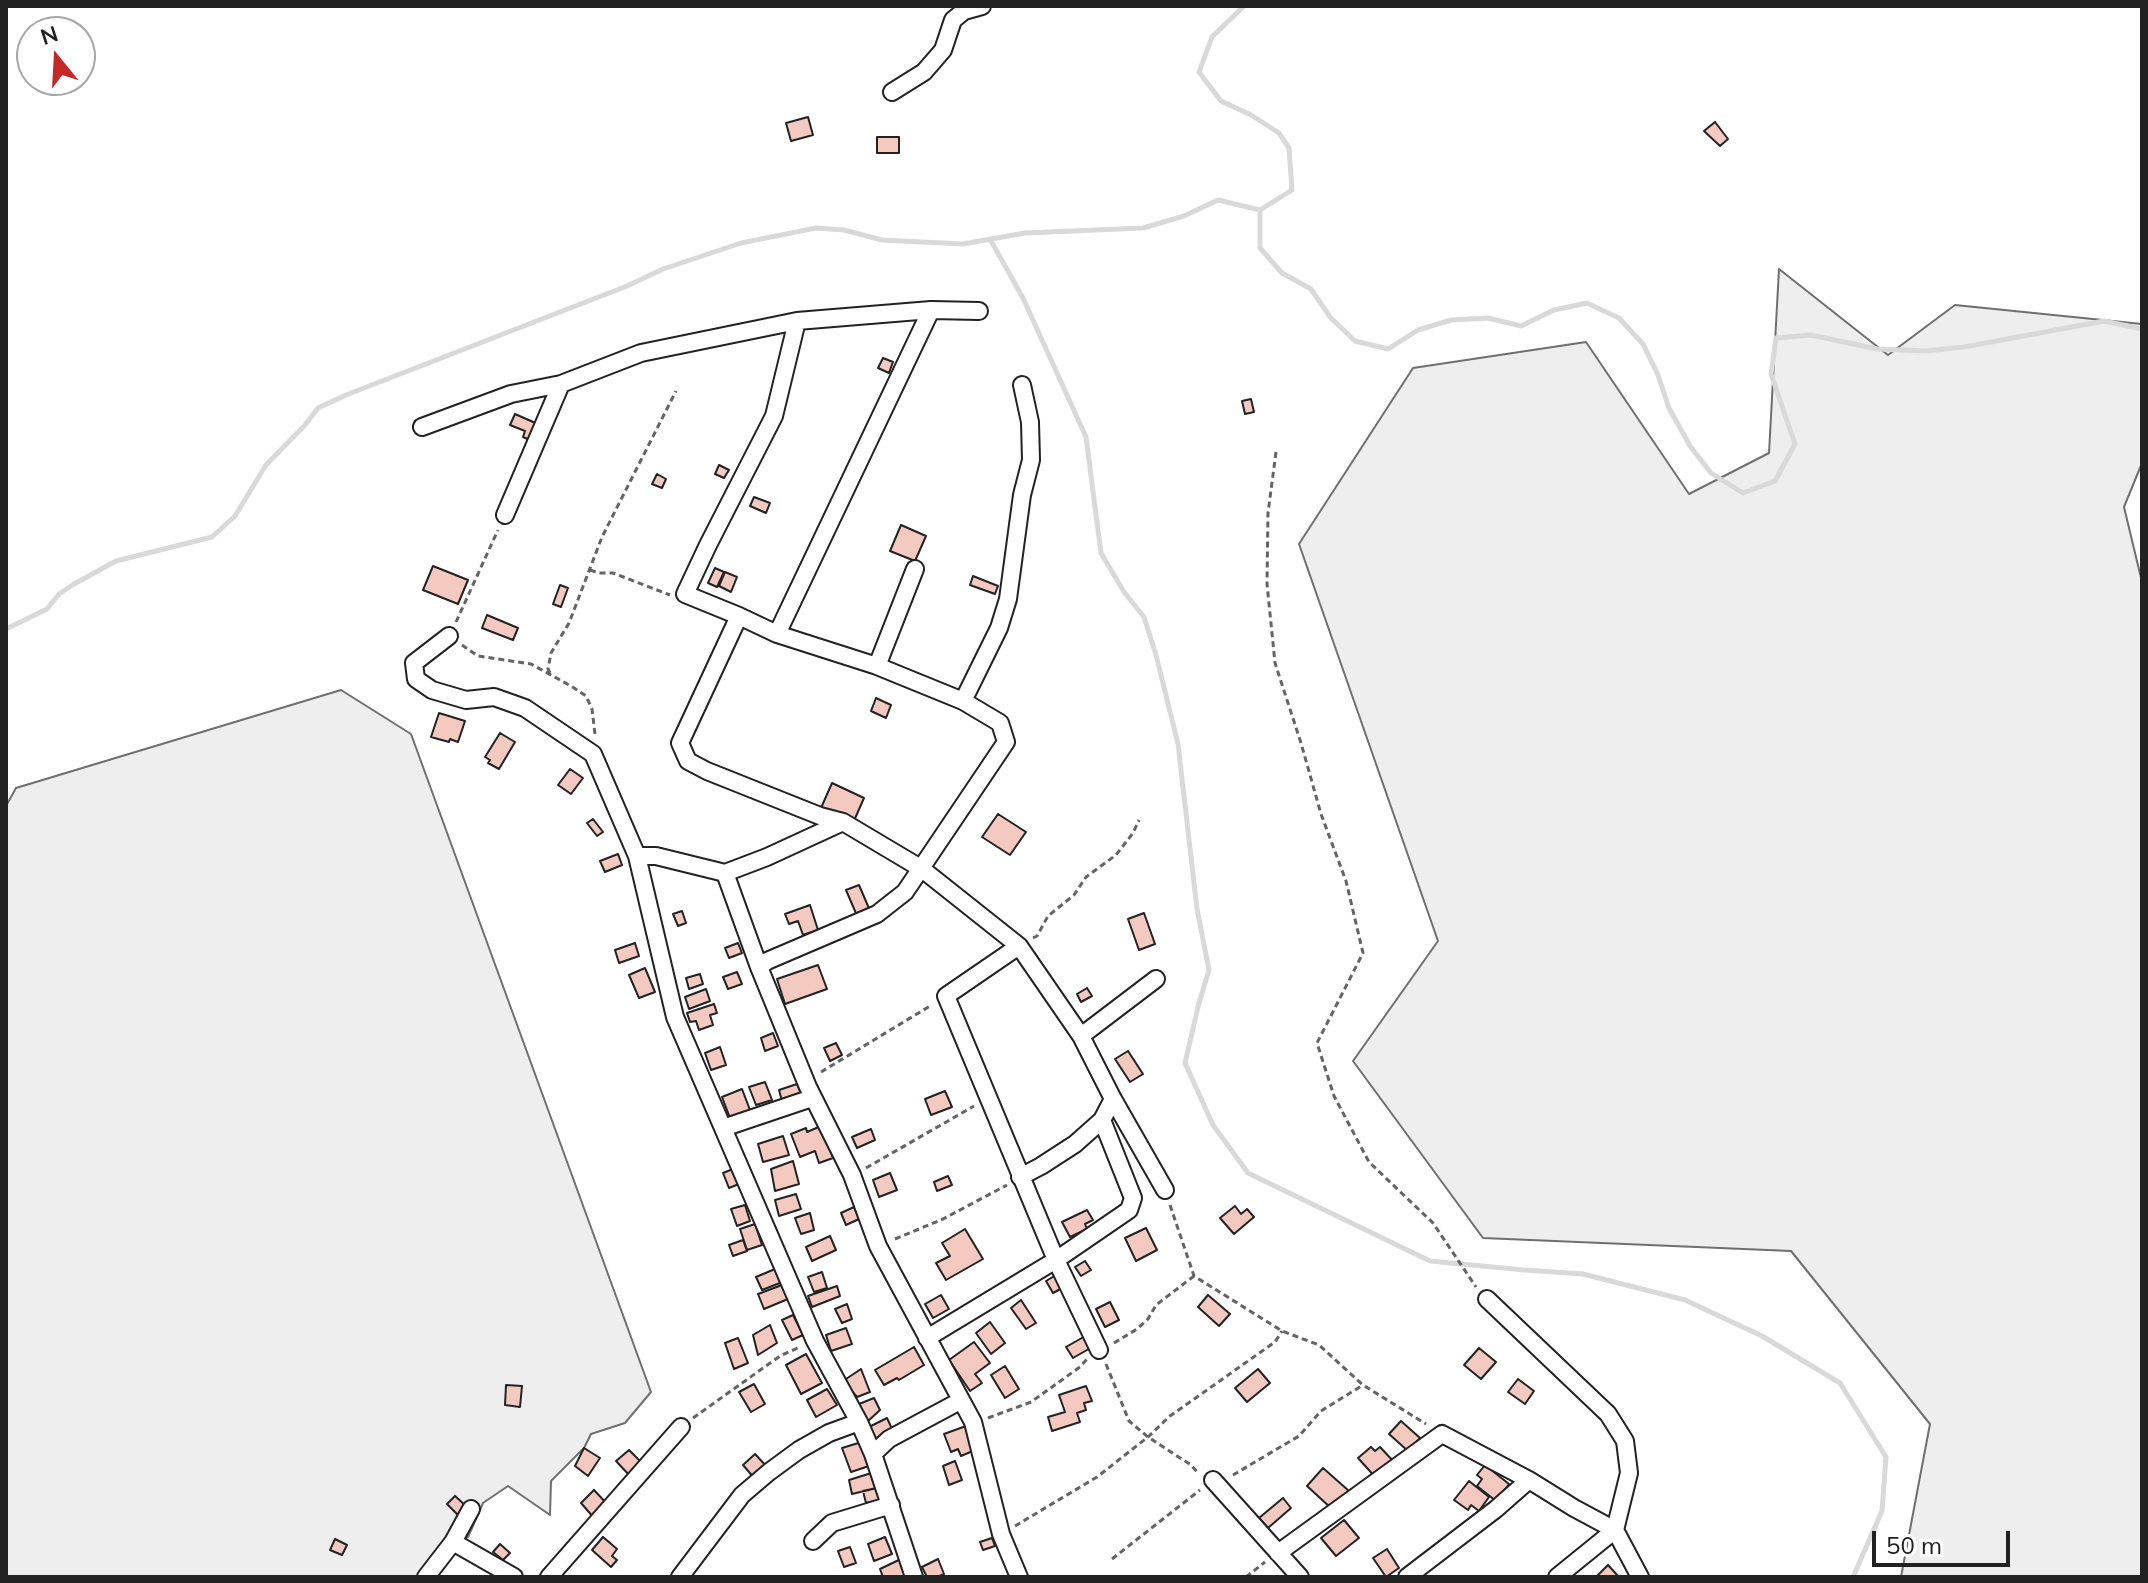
<!DOCTYPE html>
<style>
body{margin:0}
#map{position:relative;width:2148px;height:1583px;overflow:hidden;background:#fff;font-family:Mulish,sans-serif}
canvas{display:block}
.frame{position:absolute;inset:0;border:8px solid #222;pointer-events:none}
.north{position:absolute;left:16px;top:16px;width:80px;height:80px;box-sizing:border-box;background:#fff;border:2px solid #a7a7a7;border-radius:50%;rotate:342deg;font-size:22px;font-weight:700;line-height:32px;text-align:center;color:#222}
.north::after{content:'';display:block;margin:auto;width:28px;height:36px;background:#c62828;clip-path:polygon(50% 0,100% 100%,50% 72%,0 100%)}
.scale{position:absolute;left:1872px;top:1531px;width:138px;height:36px;box-sizing:border-box;border:4px solid #222;border-top:0;padding-left:10px;font-size:24px;line-height:28px;white-space:nowrap;color:#222;-webkit-text-stroke:6px #fff;paint-order:stroke}
</style>
<div id="map">
<canvas width="2148" height="1583"></canvas>
<div class="frame"></div>
<div class="north">N</div>
<div class="scale">50 m</div>
</div>
<script>
const g = document.querySelector('canvas').getContext('2d');
g.lineJoin = 'round';
function paint(path, color) { g.fillStyle = color; g.fill(path, 'evenodd'); }
const shape = rows => new Path2D(rows.map(r => 'M' + r).join(''));
function strokePath(path, color, width, dash) { g.strokeStyle = color; g.lineWidth = width; g.lineCap = dash ? 'butt' : 'round'; g.setLineDash(dash || []); g.stroke(path); }
const green = shape([
 [1779,269,1888,355,1955,305,2142,324,2142,463,2124,507,2142,582,2142,1577,1901,1577,1930,1424,1791,1251,1483,1238,1353,1061,1438,941,1299,544,1413,368,1586,342,1689,494,1769,453,1779,269],
 [341,690,411,734,651,1392,625,1423,591,1434,584,1448,551,1481,550,1515,508,1486,483,1503,468,1537,441,1546,426,1577,6,1577,6,806,16,788,341,690]
]);
const stream = shape([
 [1260,210,1260,248,1282,273,1311,289,1330,317,1355,341,1388,349,1418,330,1451,320,1488,318,1521,326,1554,310,1587,303,1619,318,1643,344,1658,375,1669,408,1690,446,1711,473,1743,493,1775,481,1795,444,1771,374,1776,338,1811,335,1877,349,1926,351,1964,347,2104,321,2142,329],
 [990,239,1023,298,1086,437,1101,553,1124,592,1144,617,1156,655,1178,744,1197,909,1209,970,1199,1003,1185,1063,1213,1125,1248,1173,1430,1261,1524,1270,1583,1274,1685,1300,1762,1336,1840,1383,1886,1457,1882,1511,1853,1577],
 [6,629,47,609,59,594,74,584,116,561,212,537,235,516,266,465,305,425,318,408,346,395,627,286,663,269,741,243,816,228,844,230,882,240,963,244,1025,233,1143,228,1184,216,1218,200,1260,210,1292,190,1289,148,1279,133,1251,115,1221,101,1199,72,1212,37,1244,6]
]);
const building = shape([
 [808,117,813,135,791,141,786,123,808,117],
 [1715,122,1728,139,1720,146,1704,131,1715,122],
 [877,137,899,137,899,153,877,153,877,137],
 [883,358,893,362,889,373,878,368,883,358],
 [1251,399,1254,412,1245,414,1242,401,1251,399],
 [515,414,540,425,532,441,523,437,525,431,510,425,515,414],
 [719,465,729,470,724,478,715,474,719,465],
 [657,474,666,479,662,488,652,484,657,474],
 [754,497,770,503,766,513,750,506,754,497],
 [901,525,926,536,915,561,890,551,901,525],
 [433,566,468,580,458,604,423,590,433,566],
 [715,568,724,572,717,587,708,583,715,568],
 [725,572,737,577,731,592,719,586,725,572],
 [973,576,998,586,995,594,970,585,973,576],
 [560,585,568,588,561,607,553,604,560,585],
 [487,615,518,628,513,640,482,628,487,615],
 [876,698,891,705,886,718,871,711,876,698],
 [439,713,465,721,458,742,450,739,449,742,431,737,439,713],
 [500,733,515,742,499,769,488,763,490,760,485,757,500,733],
 [570,769,583,778,571,794,558,785,570,769],
 [832,783,864,798,853,823,821,808,832,783],
 [998,814,1026,832,1010,855,982,837,998,814],
 [593,819,603,832,597,836,587,823,593,819],
 [618,854,622,865,605,872,600,861,618,854],
 [859,885,871,913,858,918,846,890,859,885],
 [810,905,818,930,803,935,798,921,789,924,785,914,810,905],
 [682,911,686,923,678,926,673,914,682,911],
 [1144,913,1155,944,1139,950,1128,919,1144,913],
 [635,943,639,956,619,963,615,950,635,943],
 [738,943,742,953,729,958,725,948,738,943],
 [818,965,827,989,785,1004,777,979,818,965],
 [645,968,655,992,639,998,629,975,645,968],
 [737,972,742,984,728,989,723,977,737,972],
 [700,974,703,984,689,989,686,978,700,974],
 [1087,988,1092,996,1081,1002,1077,994,1087,988],
 [706,989,710,1001,689,1009,685,997,706,989],
 [714,1004,717,1013,710,1015,713,1025,699,1030,696,1021,690,1022,687,1013,714,1004],
 [773,1033,778,1046,765,1051,761,1038,773,1033],
 [836,1043,842,1055,830,1061,824,1048,836,1043],
 [720,1047,726,1065,711,1070,705,1053,720,1047],
 [1128,1051,1143,1074,1130,1082,1115,1059,1128,1051],
 [765,1082,772,1100,756,1105,749,1087,765,1082],
 [797,1084,801,1094,782,1101,779,1090,797,1084],
 [742,1089,750,1110,730,1118,722,1097,742,1089],
 [945,1091,952,1107,931,1115,925,1099,945,1091],
 [821,1126,833,1158,819,1163,815,1151,800,1157,791,1134,806,1128,807,1132,821,1126],
 [871,1129,875,1140,857,1148,852,1137,871,1129],
 [783,1136,789,1155,763,1162,758,1144,783,1136],
 [793,1161,799,1184,775,1191,771,1169,793,1161],
 [733,1169,739,1184,729,1188,723,1173,733,1169],
 [890,1173,897,1190,879,1197,873,1180,890,1173],
 [948,1176,952,1185,937,1191,934,1182,948,1176],
 [796,1194,801,1209,779,1216,775,1200,796,1194],
 [745,1205,750,1221,737,1226,731,1209,745,1205],
 [1235,1206,1241,1214,1247,1209,1254,1217,1234,1234,1220,1218,1235,1206],
 [854,1207,859,1219,846,1225,841,1213,854,1207],
 [1087,1210,1093,1220,1085,1224,1087,1229,1070,1237,1062,1222,1087,1210],
 [810,1213,814,1230,801,1234,795,1218,810,1213],
 [755,1224,762,1245,747,1250,740,1229,755,1224],
 [1146,1228,1157,1250,1136,1261,1125,1238,1146,1228],
 [965,1229,983,1259,946,1280,936,1263,950,1256,942,1243,965,1229],
 [830,1236,836,1250,812,1261,806,1247,830,1236],
 [743,1240,747,1251,733,1256,729,1245,743,1240],
 [1085,1261,1091,1270,1081,1276,1075,1267,1085,1261],
 [775,1269,780,1283,762,1290,756,1277,775,1269],
 [822,1272,827,1288,814,1292,808,1277,822,1272],
 [1056,1275,1064,1287,1053,1293,1046,1281,1056,1275],
 [782,1285,788,1299,764,1309,758,1294,782,1285],
 [837,1286,840,1296,812,1307,808,1296,837,1286],
 [941,1295,949,1309,933,1318,925,1304,941,1295],
 [1208,1295,1230,1314,1219,1326,1198,1307,1208,1295],
 [1021,1300,1036,1323,1026,1329,1011,1308,1021,1300],
 [1110,1302,1119,1320,1105,1327,1096,1309,1110,1302],
 [847,1304,852,1319,842,1323,835,1309,847,1304],
 [793,1315,803,1335,792,1340,782,1320,793,1315],
 [990,1322,1005,1343,991,1354,976,1333,990,1322],
 [770,1325,777,1343,758,1355,753,1335,770,1325],
 [846,1328,852,1344,831,1351,826,1335,846,1328],
 [1087,1335,1094,1346,1073,1358,1066,1347,1087,1335],
 [738,1338,748,1363,734,1369,725,1343,738,1338],
 [974,1342,990,1363,975,1374,982,1383,970,1391,949,1360,974,1342],
 [914,1347,924,1365,899,1380,897,1378,884,1385,875,1370,914,1347],
 [1479,1348,1496,1362,1481,1379,1464,1365,1479,1348],
 [806,1354,822,1383,801,1394,786,1365,806,1354],
 [1005,1366,1019,1389,1005,1398,991,1375,1005,1366],
 [861,1369,870,1392,857,1397,843,1381,861,1369],
 [1258,1369,1270,1383,1247,1402,1235,1388,1258,1369],
 [1518,1379,1534,1391,1525,1404,1508,1392,1518,1379],
 [754,1384,765,1404,751,1412,739,1392,754,1384],
 [506,1385,522,1386,520,1407,505,1405,506,1385],
 [1086,1386,1092,1401,1084,1403,1086,1410,1077,1413,1080,1422,1052,1431,1048,1417,1065,1412,1059,1395,1086,1386],
 [827,1389,837,1405,816,1417,807,1400,827,1389],
 [874,1398,880,1410,867,1422,859,1404,874,1398],
 [887,1418,893,1431,875,1439,869,1427,887,1418],
 [1401,1421,1420,1438,1408,1451,1389,1434,1401,1421],
 [966,1426,975,1450,961,1456,958,1449,951,1452,944,1434,966,1426],
 [865,1441,872,1465,851,1472,842,1448,865,1441],
 [1371,1447,1375,1451,1380,1447,1395,1463,1377,1479,1358,1458,1371,1447],
 [584,1448,600,1458,588,1476,575,1466,584,1448],
 [629,1450,640,1461,630,1476,616,1461,629,1450],
 [755,1454,768,1468,755,1479,743,1465,755,1454],
 [955,1461,962,1480,949,1485,943,1466,955,1461],
 [1485,1465,1509,1484,1496,1501,1477,1486,1482,1479,1477,1475,1485,1465],
 [1323,1468,1349,1491,1332,1509,1307,1486,1323,1468],
 [878,1471,881,1487,852,1494,849,1480,878,1471],
 [1469,1481,1489,1497,1479,1511,1471,1505,1468,1510,1454,1500,1469,1481],
 [881,1487,883,1499,866,1503,863,1491,881,1487],
 [594,1490,608,1505,594,1518,581,1503,594,1490],
 [455,1496,466,1506,458,1515,447,1504,455,1496],
 [1283,1498,1291,1508,1268,1528,1259,1518,1283,1498],
 [1344,1520,1359,1538,1336,1556,1321,1538,1344,1520],
 [603,1537,617,1549,612,1556,617,1560,611,1567,592,1550,603,1537],
 [885,1537,892,1554,874,1561,868,1544,885,1537],
 [992,1538,995,1546,983,1550,980,1542,992,1538],
 [335,1539,347,1545,342,1555,330,1550,335,1539],
 [500,1544,510,1553,503,1560,493,1552,500,1544],
 [850,1547,856,1563,844,1567,838,1551,850,1547],
 [1387,1549,1399,1568,1386,1577,1373,1558,1387,1549],
 [903,1558,913,1577,883,1577,880,1569,903,1558],
 [938,1559,944,1574,937,1577,927,1577,922,1567,938,1559],
 [1608,1565,1618,1576,1618,1577,1600,1577,1598,1575,1608,1565]
]);
const path = shape([
 [1276,452,1268,513,1267,584,1275,663,1301,743,1321,814,1346,881,1363,953,1317,1043,1334,1096,1369,1162,1433,1223,1476,1287],
 [590,570,599,573,613,573,670,595],
 [456,622,498,530],
 [462,645,478,656,531,664,571,686,586,696,592,709,595,734],
 [550,673,548,669,551,653,569,623,602,537,676,391],
 [1033,938,1037,936,1048,916,1074,895,1086,877,1116,855,1133,833,1139,820],
 [821,1072,930,1006],
 [866,1168,974,1106],
 [1170,1205,1194,1276,1282,1331,1319,1345,1363,1385,1426,1424],
 [895,1239,943,1219,1007,1185],
 [1114,1343,1137,1329,1148,1319,1156,1305,1194,1276],
 [1106,1364,1129,1421,1148,1437,1191,1465,1198,1473],
 [693,1418,780,1356,800,1347],
 [988,1418,1031,1402,1080,1367,1087,1359],
 [1233,1475,1299,1436,1321,1411,1363,1385],
 [1015,1526,1097,1477,1148,1437,1170,1416,1275,1342,1282,1331],
 [1112,1559,1200,1490],
 [1246,1577,1265,1562]
]);
const minor = shape([
 [892,92,924,72,943,50,953,20,964,11,982,6],
 [422,427,511,394,561,384],
 [505,515,561,384,641,353,797,321,931,310,979,311],
 [739,616,680,743,688,761,707,771,820,816,843,822,922,869,1019,946,1081,1036,1113,1099,1165,1190],
 [777,634,931,310],
 [449,636,414,663,416,679,432,690,466,700,494,697,525,708,593,754,637,856,675,1017,815,1341,859,1422,873,1454,914,1577],
 [877,666,915,569],
 [963,701,999,628,1008,599,1022,495,1031,460,1030,422,1022,385],
 [637,856,656,856,725,873,759,967,808,1087,852,1175,878,1246,973,1422,1001,1534,1019,1577],
 [725,873,767,857,843,822],
 [1019,946,946,996,1056,1260,1099,1350],
 [759,967,767,961,877,914,905,892,1006,742,1000,723,963,701,877,666,777,634,739,616,685,594,708,545,774,416,797,321],
 [1081,1036,1156,979],
 [723,1128,812,1098],
 [1020,1177,1041,1166,1075,1144,1102,1120],
 [1487,1299,1608,1414,1625,1441,1629,1473,1615,1530,1640,1577],
 [927,1338,1056,1260,1129,1210,1133,1198,1102,1120,1113,1099],
 [873,1454,889,1439,960,1401],
 [1213,1480,1300,1577],
 [813,1541,832,1523,891,1505],
 [453,1542,514,1577],
 [1278,1553,1442,1434,1529,1480,1574,1508,1615,1530,1557,1577],
 [426,1577,453,1542,471,1509],
 [549,1577,681,1427],
 [680,1577,742,1495,769,1472,799,1450,829,1433,859,1422],
 [1407,1577,1496,1509,1529,1480]
]);
paint(green, '#eee');
strokePath(green, '#6f6f6f', 2);
strokePath(stream, '#d9d9d9', 5);
paint(building, '#f3c9c0');
strokePath(building, '#222', 2);
strokePath(minor, '#222', 20);
strokePath(path, '#646464', 3, [6, 4]);
strokePath(minor, '#fff', 16);
</script>
